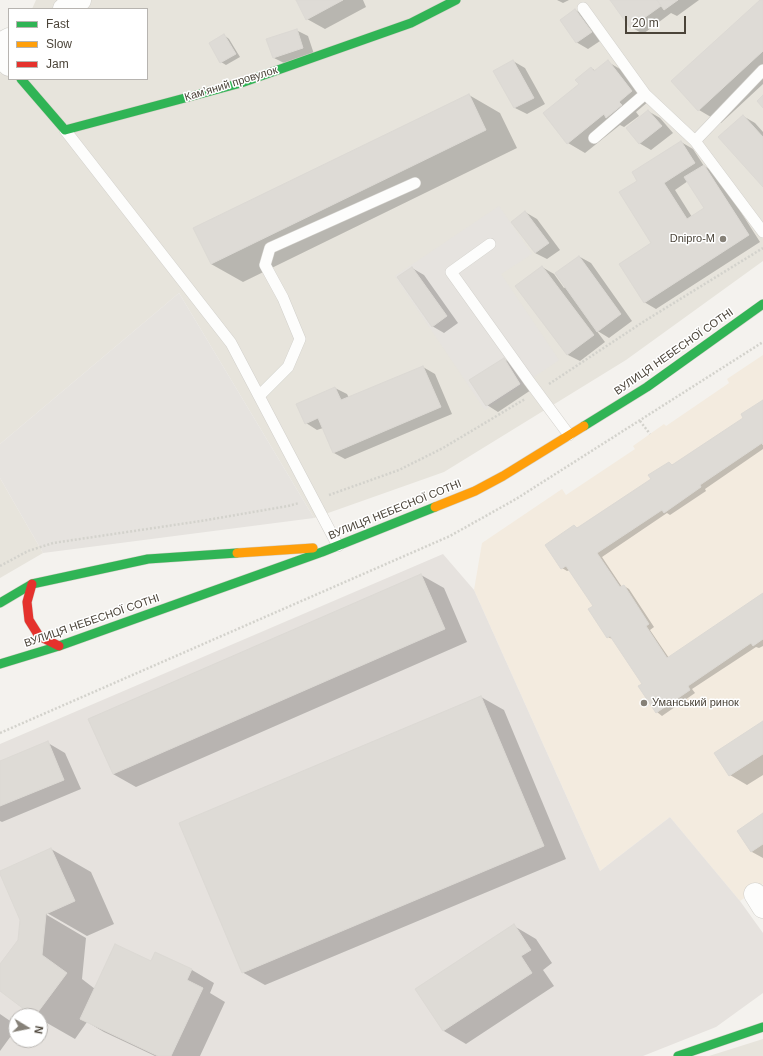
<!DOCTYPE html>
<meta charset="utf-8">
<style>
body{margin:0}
#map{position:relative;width:763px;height:1056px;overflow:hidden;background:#f4f2ee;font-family:Helvetica,sans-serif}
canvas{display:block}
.legend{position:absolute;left:8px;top:8px;width:140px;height:72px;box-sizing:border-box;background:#fff;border:1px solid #b7b4b0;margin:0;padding:5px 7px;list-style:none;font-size:12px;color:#4b4439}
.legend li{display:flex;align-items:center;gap:8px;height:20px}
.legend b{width:20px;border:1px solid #b7b4b0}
.north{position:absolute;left:8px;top:1008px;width:40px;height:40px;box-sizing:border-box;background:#fff;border:1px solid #b7b4b0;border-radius:50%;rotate:100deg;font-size:11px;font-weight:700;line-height:16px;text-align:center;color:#4b4439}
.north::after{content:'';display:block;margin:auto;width:14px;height:18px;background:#868178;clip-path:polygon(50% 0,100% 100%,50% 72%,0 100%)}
.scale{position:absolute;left:625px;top:16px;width:61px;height:18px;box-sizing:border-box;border:2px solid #4b4439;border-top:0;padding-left:5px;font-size:12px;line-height:14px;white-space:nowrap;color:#4b4439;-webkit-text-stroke:3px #fff;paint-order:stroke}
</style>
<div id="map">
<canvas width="763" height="1056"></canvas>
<ul class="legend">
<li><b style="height:5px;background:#30b455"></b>Fast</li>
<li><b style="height:5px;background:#ff9f0a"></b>Slow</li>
<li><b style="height:5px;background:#e5322d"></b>Jam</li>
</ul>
<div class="north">N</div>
<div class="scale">20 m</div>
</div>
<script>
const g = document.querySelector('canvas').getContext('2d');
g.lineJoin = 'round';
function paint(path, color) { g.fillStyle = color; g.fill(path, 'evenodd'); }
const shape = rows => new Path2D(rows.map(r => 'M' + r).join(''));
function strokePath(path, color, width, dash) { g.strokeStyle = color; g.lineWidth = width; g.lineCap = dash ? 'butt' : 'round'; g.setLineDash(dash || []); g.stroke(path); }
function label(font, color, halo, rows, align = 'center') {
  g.font = font + ' Helvetica,sans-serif'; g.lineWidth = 3; g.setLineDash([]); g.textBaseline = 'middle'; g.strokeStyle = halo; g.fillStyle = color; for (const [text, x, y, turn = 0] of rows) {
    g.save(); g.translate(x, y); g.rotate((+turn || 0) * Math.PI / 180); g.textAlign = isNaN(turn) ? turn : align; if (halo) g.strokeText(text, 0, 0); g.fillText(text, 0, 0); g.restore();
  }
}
const residential = shape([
 [36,0,763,0,763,261,626,360,444,472,314,518,179,293,0,444,0,74,9,55,9,79,147,79,147,9,32,9],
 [0,478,43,553,0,578],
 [763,1039,763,1056,709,1056]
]);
const commercial = shape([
 [763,355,763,884,740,901,670,817,600,871,474,590,482,543,562,489,566,495,635,449,633,446,664,424,666,426,729,383,727,379]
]);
const industrial = shape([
 [443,554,474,590,600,871,670,817,740,901,763,933,763,993,716,1027,643,1056,0,1056,0,744],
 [16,1016,40,1016,40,1040,16,1040]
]);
const parking = shape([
 [499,206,532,254,501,274,559,360,485,410,395,276],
 [179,293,314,518,43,553,0,478,0,444]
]);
const shadow = shape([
 [297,0,363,0,366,7,325,29,307,19],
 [557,0,569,0,563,3],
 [611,0,699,0,677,16,671,13,643,34,631,27],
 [762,0,763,0,763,84,721,123,699,110],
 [575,10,587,17,603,39,588,49,576,42],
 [296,30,308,36,314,54,286,64,274,58,268,40],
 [224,35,229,39,240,57,226,65,221,62],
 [513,61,525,68,545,104,527,114,515,108,495,71],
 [608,62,625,72,649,101,636,112,639,116,624,127,620,125,585,153,568,143,544,114,580,84,591,68,596,71],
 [469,95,500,113,517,148,243,282,211,264],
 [648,111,660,118,673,133,651,150,639,143],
 [743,116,755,123,763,132,763,185],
 [681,142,693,149,704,166,716,173,760,242,656,309,644,302,653,244,639,181],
 [688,181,705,208,692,217,675,190],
 [525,212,537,219,560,250,547,259,535,253],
 [580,257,591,263,632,321,609,338,596,330,605,342,580,361,568,355,517,286,542,267,554,274,564,288,566,287,556,274],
 [412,268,424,275,458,323,444,333,432,326],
 [504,359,516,366,531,390,498,412,487,405],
 [423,367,435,374,452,414,345,459,334,453,323,428,317,430,306,423,335,388,347,394,349,398],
 [763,401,763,449,705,489,706,491,670,515,667,513,602,557,622,587,624,586,629,589,654,627,650,630,669,658,763,595,763,646,759,648,756,647,692,689,695,693,662,716,657,712,643,684,614,640,608,637,594,606,570,570,567,571,562,568,574,526,578,528,652,479,669,463,673,465,745,418],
 [421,575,444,588,467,642,136,787,113,774],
 [481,697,504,710,566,859,265,985,242,972],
 [763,722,763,775,747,785,730,775,715,753],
 [48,743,65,753,81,789,2,822,0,821,0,762],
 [763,814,763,858,752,852,738,831],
 [51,849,91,872,114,924,87,936,47,913,47,915,86,938,82,979,95,989,151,963,156,953,192,970,214,983,210,993,225,1002,200,1056,155,1056,104,1032,87,1022,75,1039,40,1019,40,1016,34,1016,0,990,0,966,19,940],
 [514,926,536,939,552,963,543,970,554,986,466,1044,444,1031,417,989],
 [0,1014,16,1025,16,1029,0,1051]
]);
const building = shape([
 [296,0,343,0,306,20,296,0],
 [610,0,657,0,661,6,630,28,610,0],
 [657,0,678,0,664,10,657,0],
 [760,0,763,0,763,51,698,111,671,81,760,0],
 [575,9,592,32,576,43,560,20,575,9],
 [297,29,303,48,273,58,266,39,297,29],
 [224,34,236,54,220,63,209,43,224,34],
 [513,60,534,98,514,108,493,71,513,60],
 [608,60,632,91,619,102,622,105,606,118,604,114,567,144,543,113,579,84,575,80,591,67,594,71,608,60],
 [469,94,486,130,211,264,193,228,469,94],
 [763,95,763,108,757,101,763,95],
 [648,110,662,126,639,144,626,128,648,110],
 [743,115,763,137,763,187,718,137,743,115],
 [681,141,695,163,664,183,687,219,704,208,684,177,704,165,749,235,644,303,619,264,651,243,619,192,637,181,632,172,681,141],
 [525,211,549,243,535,253,511,222,525,211],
 [579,256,621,314,597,332,555,273,579,256],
 [542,266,594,335,567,355,515,286,542,266],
 [412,267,447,316,432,327,397,277,412,267],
 [504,358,520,384,486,406,469,380,504,358],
 [423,366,441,407,333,453,318,418,305,424,296,404,335,387,341,400,423,366],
 [763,400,763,445,762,443,700,485,701,487,664,513,662,510,597,553,620,587,624,585,649,624,646,626,667,658,763,593,763,639,753,646,751,643,688,686,690,690,656,713,638,686,642,684,610,636,607,638,588,609,593,606,566,566,561,569,545,545,574,525,577,528,651,479,648,475,669,462,672,465,743,418,741,414,763,400],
 [421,574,445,629,113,774,88,719,421,574],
 [481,696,544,846,242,973,179,823,481,696],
 [763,721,763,754,729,776,714,753,763,721],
 [48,741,64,780,0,806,0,761,48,741],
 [763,813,763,844,751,852,737,831,763,813],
 [51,848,75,901,46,914,42,955,67,973,35,1016,33,1016,0,991,0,964,18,940,20,920,0,874,0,871,51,848],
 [514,924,531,950,521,956,532,973,443,1031,415,989,514,924],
 [115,944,151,961,155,952,192,969,187,980,203,988,171,1056,158,1056,80,1019,115,944]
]);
const path = shape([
 [549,384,643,322,763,248],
 [640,421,650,434],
 [329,495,399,470,443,448,525,399],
 [0,566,28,551,53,543,201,521,288,506,299,503],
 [0,733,450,536,516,499,763,342]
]);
const lane = shape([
 [583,8,645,94,695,141,763,232],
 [65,130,231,343,338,546],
 [594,138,645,94],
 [695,141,763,70],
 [490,244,451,272,529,381,569,435],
 [259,396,288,367,300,339,283,298,265,265,270,248,415,183]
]);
const street = shape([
 [64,9,80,0],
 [0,44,9,39],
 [0,55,9,65],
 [755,894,763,907]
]);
const fast = shape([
 [21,79,65,130,241,83,411,23,456,0],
 [584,426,647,387,763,304],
 [0,603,32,584,148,559,237,553],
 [0,664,59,646,322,552,435,507],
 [678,1056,763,1027]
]);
const slow = shape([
 [435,507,475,491,503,476,584,426],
 [237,553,313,548]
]);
const jam = shape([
 [32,584,27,602,29,620,39,636,59,646]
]);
const markers = [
 [723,239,4,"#868178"],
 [644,703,4,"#868178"]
];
const streetNames = [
 ["Камʼяний провулок",231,84,-17],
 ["ВУЛИЦЯ НЕБЕСНОЇ СОТНІ",674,352,-35],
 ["ВУЛИЦЯ НЕБЕСНОЇ СОТНІ",395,510,-22],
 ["ВУЛИЦЯ НЕБЕСНОЇ СОТНІ",92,621,-19]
];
const poiNames = [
 ["Dnipro-M",715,239],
 ["Уманський ринок",652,703,"left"]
];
paint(residential, '#e7e4dc');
paint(commercial, '#f3ebdf');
paint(industrial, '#e6e2de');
paint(parking, '#e6e3df');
paint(shadow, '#0003');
paint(building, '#dedbd6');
strokePath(building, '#dcd9d4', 1);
strokePath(lane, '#d2d0cb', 12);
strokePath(street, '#d2d0cb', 23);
strokePath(fast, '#d3cfc5', 10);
strokePath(slow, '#d3cfc5', 10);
strokePath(jam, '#d3cfc5', 10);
strokePath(path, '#d3d2cc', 2.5, [2, 2]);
strokePath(lane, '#fdfdfc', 11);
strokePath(street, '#fdfdfc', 22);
strokePath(fast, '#30b455', 9);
strokePath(slow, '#ff9f0a', 9);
strokePath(jam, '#e5322d', 9);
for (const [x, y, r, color] of markers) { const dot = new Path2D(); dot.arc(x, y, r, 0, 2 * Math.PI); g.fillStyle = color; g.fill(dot); strokePath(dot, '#fff', 1.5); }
label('11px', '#4b4439', '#fff', streetNames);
label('11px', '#4b4439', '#fff', poiNames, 'right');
</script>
